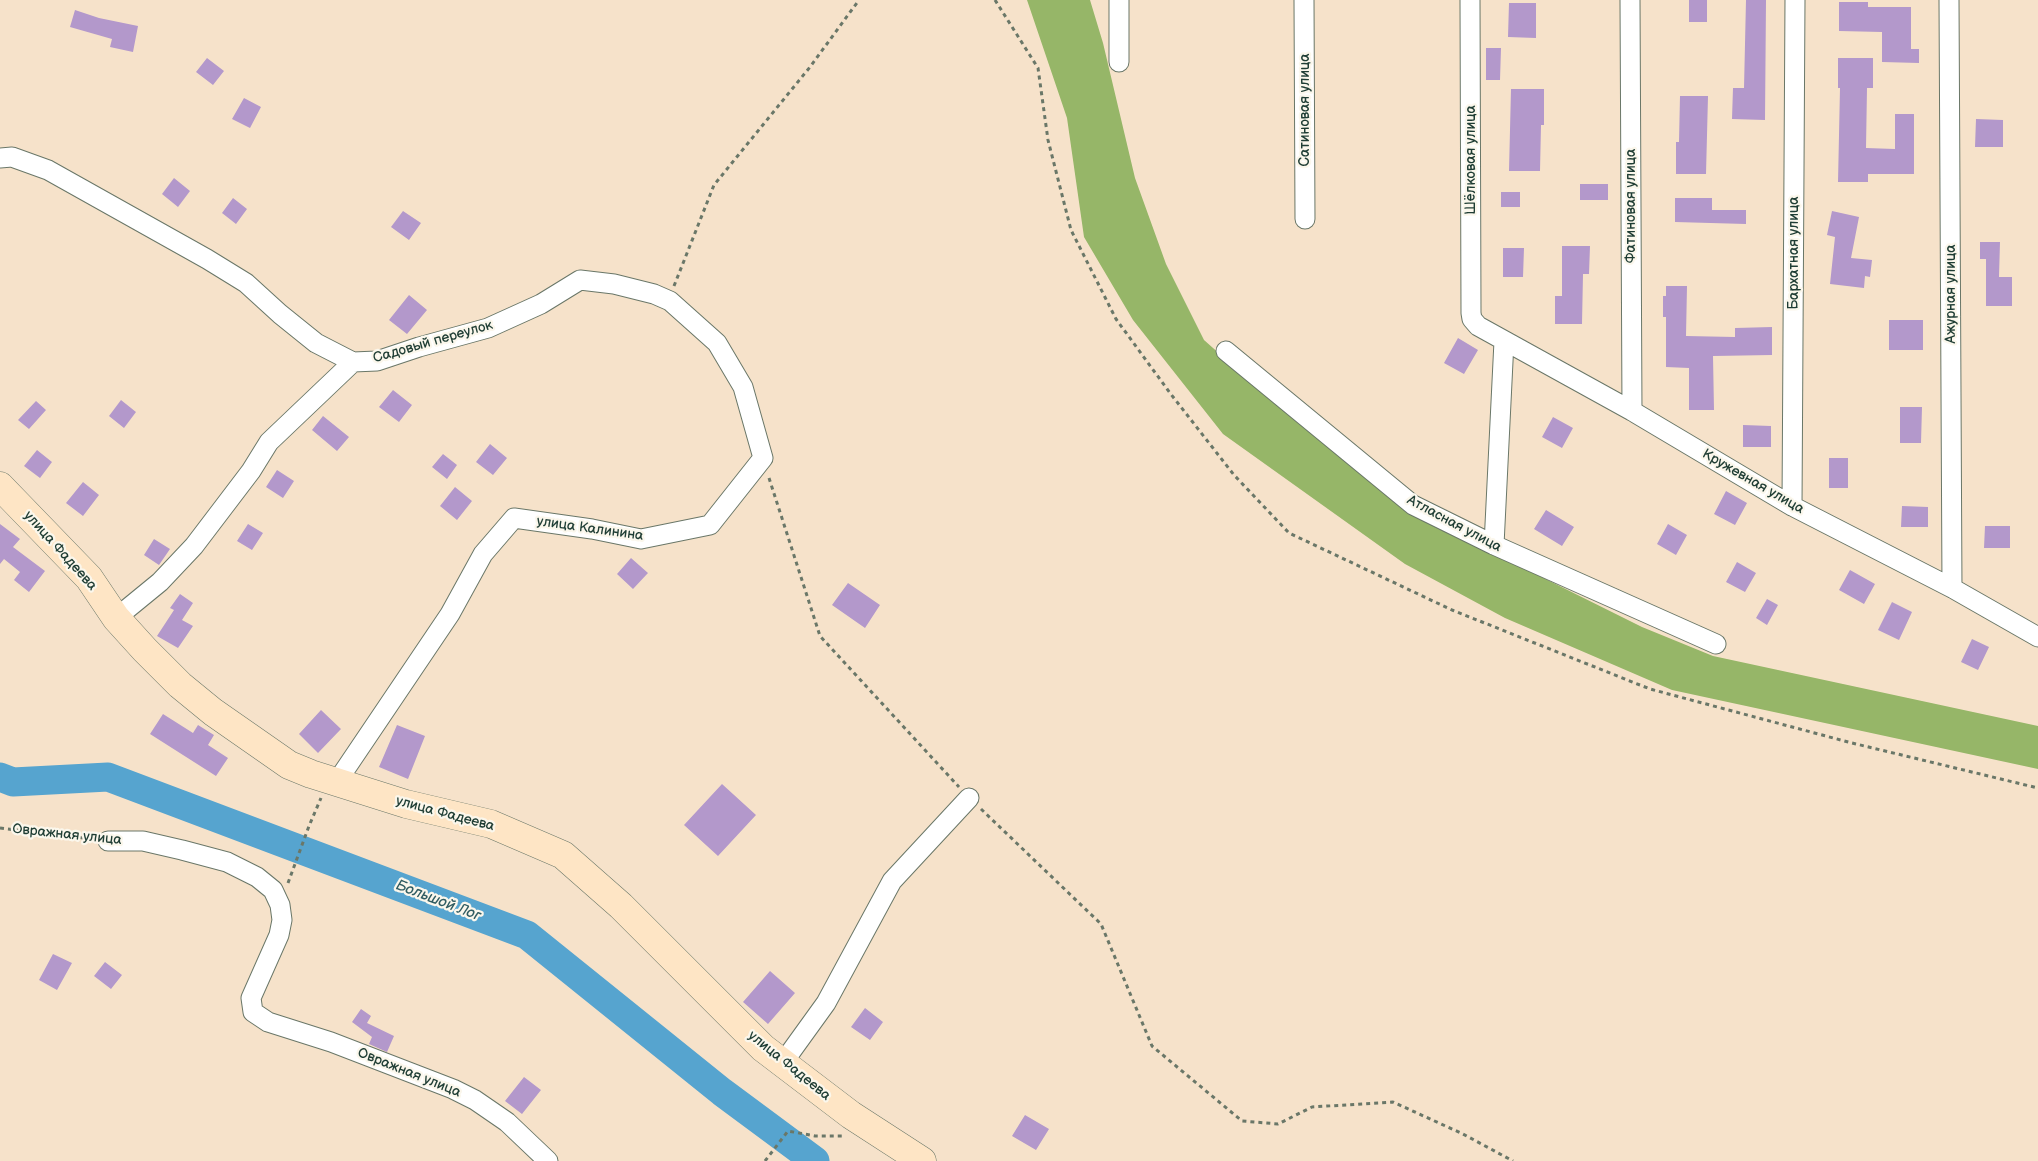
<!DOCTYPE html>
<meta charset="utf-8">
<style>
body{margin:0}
canvas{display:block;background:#f6e2ca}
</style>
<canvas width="2038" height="1161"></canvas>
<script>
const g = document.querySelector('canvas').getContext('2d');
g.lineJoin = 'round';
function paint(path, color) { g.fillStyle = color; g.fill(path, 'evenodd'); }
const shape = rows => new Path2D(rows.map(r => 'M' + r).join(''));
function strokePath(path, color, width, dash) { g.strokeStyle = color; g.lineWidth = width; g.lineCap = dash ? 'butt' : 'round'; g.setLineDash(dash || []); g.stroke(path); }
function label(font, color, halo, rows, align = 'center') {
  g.font = font + ' "Balsamiq Sans",sans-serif'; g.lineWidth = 4.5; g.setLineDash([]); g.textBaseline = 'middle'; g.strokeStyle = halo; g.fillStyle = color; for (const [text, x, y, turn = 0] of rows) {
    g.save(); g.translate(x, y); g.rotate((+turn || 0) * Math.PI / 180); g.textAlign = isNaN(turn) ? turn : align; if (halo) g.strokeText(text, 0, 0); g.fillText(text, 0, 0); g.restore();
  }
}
const forest = shape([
 [1027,0,1090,0,1103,43,1135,178,1166,264,1204,340,1293,419,1387,494,1457,535,1642,627,1713,656,2038,726,2038,769,1672,690,1505,618,1405,564,1223,434,1133,320,1084,237,1067,118]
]);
const river = shape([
 [0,777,13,782,108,777,527,935,722,1092,815,1161]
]);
const building = shape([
 [1689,0,1707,0,1707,22,1689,22],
 [1746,0,1766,0,1765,120,1732,119,1733,88,1744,88],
 [1839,2,1868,2,1868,7,1911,7,1911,49,1919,49,1919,63,1882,62,1882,32,1839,31],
 [1509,3,1536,3,1536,38,1508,37],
 [75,10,99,18,138,26,133,52,110,47,112,39,70,27],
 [1486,48,1501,48,1500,80,1486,80],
 [207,58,224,71,213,85,196,72],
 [1838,58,1873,58,1873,88,1867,88,1866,148,1895,149,1895,114,1914,114,1914,174,1868,174,1868,182,1838,182,1840,88,1838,88],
 [1511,89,1544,89,1544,125,1541,125,1540,171,1509,171],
 [1680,96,1708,96,1706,174,1676,174,1676,142,1679,142],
 [244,98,261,107,250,128,232,119],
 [1976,119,2003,120,2003,147,1975,147],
 [174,178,190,191,178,207,162,194],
 [1580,184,1608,184,1608,200,1580,200],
 [1501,192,1520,192,1520,207,1501,207],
 [233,198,247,209,236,224,222,213],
 [1675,198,1712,198,1712,210,1746,210,1746,224,1675,222],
 [403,211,421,223,409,240,391,227],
 [1832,211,1859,217,1851,258,1872,260,1870,277,1865,276,1864,288,1830,284,1835,237,1827,235],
 [1980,242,2000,242,1999,277,2012,277,2012,306,1986,306,1986,259,1980,259],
 [1562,246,1590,246,1589,274,1583,274,1582,324,1555,324,1555,296,1562,296],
 [1503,248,1524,248,1523,277,1503,277],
 [1666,286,1687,286,1686,336,1735,337,1735,328,1772,327,1772,355,1713,356,1714,410,1689,410,1689,368,1666,367,1666,317,1663,317,1663,296,1666,296],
 [409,295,427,310,407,334,389,320],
 [1889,320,1923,320,1923,350,1889,350],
 [1458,338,1478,350,1464,374,1444,363],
 [393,390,412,405,399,422,379,407],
 [121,400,136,412,124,428,109,416],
 [36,401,46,410,29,429,18,420],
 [1900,407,1922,407,1921,443,1900,443],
 [323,416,349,437,337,451,312,430],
 [1553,417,1573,428,1562,448,1542,437],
 [1743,425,1771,426,1771,447,1743,447],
 [490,444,507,458,493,475,476,462],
 [37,450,52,462,40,478,24,466],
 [443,454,457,465,447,479,432,467],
 [1829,458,1848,458,1848,488,1829,488],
 [277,470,294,481,283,498,266,487],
 [83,482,99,495,83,516,66,503],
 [455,487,472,501,457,520,440,506],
 [1726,491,1747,503,1735,525,1714,514],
 [1902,506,1928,507,1928,527,1901,527],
 [1546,510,1574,527,1562,546,1534,529],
 [0,524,20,539,13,547,45,571,29,592,14,580,20,572,4,559,0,564],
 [248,524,263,533,252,550,237,541],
 [1668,524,1687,535,1676,555,1657,544],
 [1985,526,2010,526,2010,548,1984,548],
 [154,539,170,549,159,565,144,555],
 [631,558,648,573,633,589,617,574],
 [1737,562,1756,573,1745,592,1726,582],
 [1850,570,1875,584,1864,604,1839,590],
 [848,583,880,605,865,628,832,605],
 [180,594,193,603,182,620,193,626,178,648,157,636,174,610,170,608],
 [1767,599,1778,605,1767,625,1756,618],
 [1892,602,1912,612,1899,640,1878,630],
 [1972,639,1989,647,1978,670,1961,662],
 [321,710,341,729,318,753,299,734],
 [163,714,193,733,198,725,214,735,208,745,228,758,216,776,150,734],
 [397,725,425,736,408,779,379,767],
 [722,784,756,815,718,856,684,825],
 [53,954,72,963,57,990,39,980],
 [105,962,122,975,111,989,94,976],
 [770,971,795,993,768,1024,743,1002],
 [865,1008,883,1022,870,1040,851,1027],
 [361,1009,371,1016,367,1023,394,1036,387,1052,369,1044,372,1037,352,1022],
 [524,1077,541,1090,522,1114,505,1101],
 [1025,1115,1049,1129,1036,1150,1012,1136]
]);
const path = shape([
 [995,0,1038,68,1048,140,1071,230,1116,319,1170,393,1234,475,1289,533,1452,610,1650,689,1852,743,2038,788],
 [674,286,714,185,810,67,859,0],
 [769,478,820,636,959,787],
 [981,809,1101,924,1152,1046,1242,1121,1278,1124,1312,1107,1393,1102,1463,1134,1513,1161],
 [0,828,92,839],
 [288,883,309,826,321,798],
 [765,1161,788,1131,815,1136,844,1136]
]);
const street = shape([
 [1119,0,1119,62],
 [1304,0,1305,219],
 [1470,0,1471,313,1472,319,1478,326,1632,411,1792,506,1952,588,2038,637],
 [1630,0,1632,411],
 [1949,0,1952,588],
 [0,158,12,157,48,170,207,259,246,283,280,314,316,343,353,362],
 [1226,351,1413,505,1494,545,1716,644],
 [1792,506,1795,0],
 [1494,545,1504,341],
 [116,618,160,582,194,546,251,471,269,442,353,362,377,361,419,347,488,328,541,304,580,280,614,284,654,294,670,301,717,343,743,387,763,458,710,525,641,539,592,529,514,518,483,554,450,614,336,783],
 [108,841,143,841,182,850,227,862,257,877,273,890,280,905,282,920,279,935,251,998,253,1012,268,1022,331,1042,453,1089,475,1100,507,1122,548,1161],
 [782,1064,826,1003,892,881,969,798]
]);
const secondary = shape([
 [0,486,89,578,116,618,145,650,180,685,213,712,289,765,311,774,406,804,491,824,563,855,621,906,763,1048,851,1115,922,1161]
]);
const streetNames = [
 ["Сатиновая улица",1305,110,-90],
 ["Шёлковая улица",1471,160,-90],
 ["Фатиновая улица",1631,206,-90],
 ["Бархатная улица",1794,253,-90],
 ["Ажурная улица",1951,294,-90],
 ["Садовый переулок",433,342,-16],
 ["Кружевная улица",1753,482,30],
 ["Атласная улица",1454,524,28],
 ["улица Калинина",590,529,8],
 ["улица Фадеева",60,551,48],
 ["улица Фадеева",445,814,15],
 ["Овражная улица",67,835,6],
 ["улица Фадеева",789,1066,39],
 ["Овражная улица",409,1073,22]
];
const waterNames = [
 ["Большой Лог",438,901,21]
];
paint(forest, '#96b668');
strokePath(river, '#56a4cf', 29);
paint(building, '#b398cb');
strokePath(street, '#6a7768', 21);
strokePath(secondary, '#6a7768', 29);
strokePath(path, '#6a7768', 3, [4, 4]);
strokePath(street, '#fff', 19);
strokePath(secondary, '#fee5c5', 28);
label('14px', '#1f3d34', '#fbf7ec', streetNames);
label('italic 15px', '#305c62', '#fbf7ec', waterNames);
</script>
